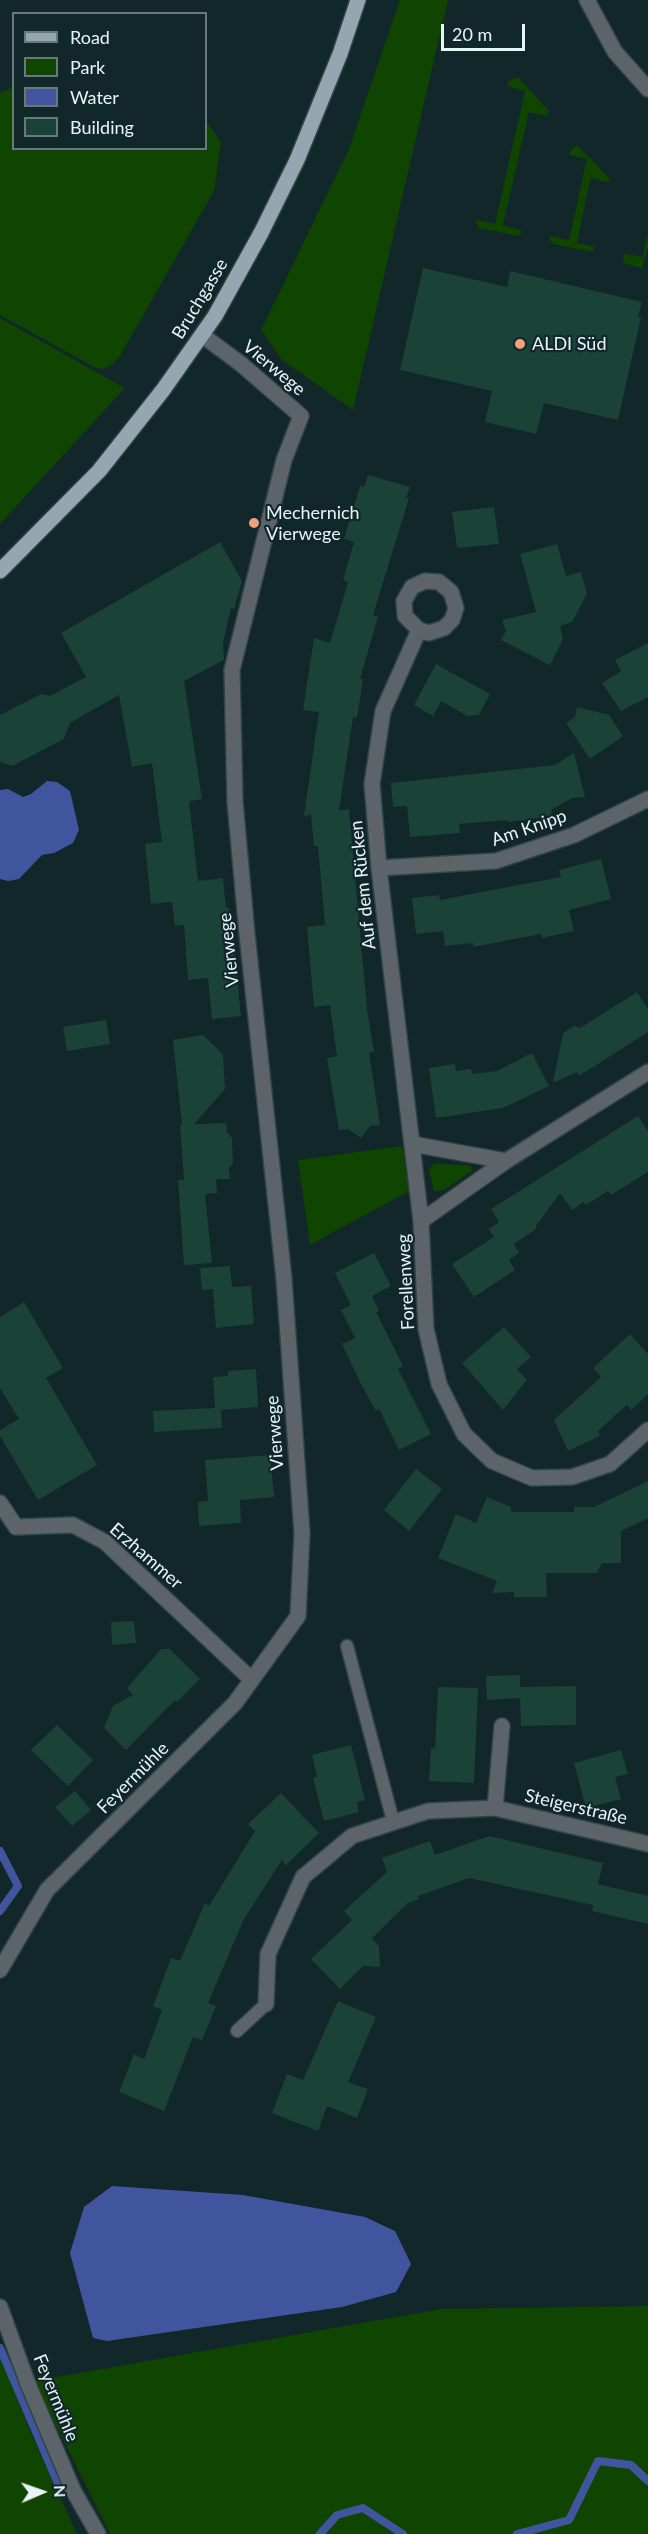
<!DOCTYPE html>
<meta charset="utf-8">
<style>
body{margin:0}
#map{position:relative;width:648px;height:2534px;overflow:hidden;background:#112729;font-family:Lato,sans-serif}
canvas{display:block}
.legend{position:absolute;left:12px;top:12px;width:195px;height:138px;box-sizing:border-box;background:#112729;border:2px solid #67797b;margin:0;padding:8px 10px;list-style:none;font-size:18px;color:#e8f5f6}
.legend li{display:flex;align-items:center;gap:12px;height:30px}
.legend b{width:30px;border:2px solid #67797b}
.north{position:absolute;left:12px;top:2462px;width:60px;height:60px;-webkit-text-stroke:4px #112729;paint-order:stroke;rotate:88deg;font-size:16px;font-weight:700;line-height:24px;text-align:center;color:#e8f5f6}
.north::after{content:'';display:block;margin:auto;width:21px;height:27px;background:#e8f5f6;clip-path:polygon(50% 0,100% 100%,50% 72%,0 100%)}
.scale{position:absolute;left:441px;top:24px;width:84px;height:27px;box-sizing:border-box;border:3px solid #e8f5f6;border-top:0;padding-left:8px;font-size:18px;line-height:21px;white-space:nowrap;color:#e8f5f6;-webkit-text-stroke:4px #112729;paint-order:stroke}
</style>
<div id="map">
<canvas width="648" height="2534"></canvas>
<ul class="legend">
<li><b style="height:8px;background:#96a6b1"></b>Road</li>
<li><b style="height:16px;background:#104501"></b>Park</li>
<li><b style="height:16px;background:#41559e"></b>Water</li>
<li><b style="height:16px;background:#1b4237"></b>Building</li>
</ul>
<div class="north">N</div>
<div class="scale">20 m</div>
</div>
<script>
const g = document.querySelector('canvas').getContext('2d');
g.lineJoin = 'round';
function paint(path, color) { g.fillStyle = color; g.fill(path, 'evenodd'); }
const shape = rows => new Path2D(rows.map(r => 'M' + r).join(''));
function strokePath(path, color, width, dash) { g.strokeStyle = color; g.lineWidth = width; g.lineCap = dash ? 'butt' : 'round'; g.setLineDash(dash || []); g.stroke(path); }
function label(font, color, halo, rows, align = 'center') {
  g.font = font + ' Lato,sans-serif'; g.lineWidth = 4.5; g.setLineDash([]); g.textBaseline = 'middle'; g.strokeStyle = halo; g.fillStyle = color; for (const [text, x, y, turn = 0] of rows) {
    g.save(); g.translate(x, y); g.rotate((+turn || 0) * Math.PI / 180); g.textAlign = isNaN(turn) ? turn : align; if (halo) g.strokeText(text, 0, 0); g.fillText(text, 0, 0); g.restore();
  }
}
const green = shape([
 [400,0,448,0,353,410,282,360,261,330,349,149],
 [518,77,549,111,547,116,529,112,503,225,521,230,521,234,518,236,479,228,476,223,477,220,495,224,525,91,507,86,509,81],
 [13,87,14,148,206,148,206,120,221,143,214,191,120,356,113,364,104,369,96,368,0,315,0,93],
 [577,145,609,178,610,183,591,178,588,189,577,243,595,247,593,252,553,244,550,240,550,236,569,240,587,159,569,155,570,151],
 [648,232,648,246,642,268,623,263,624,254,643,257],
 [0,318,125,388,0,524],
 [402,1146,409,1191,310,1245,298,1160],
 [437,1163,471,1166,472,1171,442,1191,434,1191,429,1170,433,1164],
 [648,2306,648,2534,110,2534,34,2381,441,2309],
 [0,2356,31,2433,77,2534,0,2534]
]);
const water = shape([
 [47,781,57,782,70,791,79,830,73,843,54,853,42,855,19,879,8,881,0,879,0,790,8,789,23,797,31,794],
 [112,2186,243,2195,365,2217,395,2231,411,2264,396,2292,342,2307,107,2341,93,2338,70,2253,84,2207]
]);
const stream = shape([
 [0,1851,18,1886,0,1911],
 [0,2348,59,2486],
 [320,2534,337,2515,363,2508,403,2534],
 [517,2534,569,2520,598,2461,631,2465,648,2481]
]);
const building = shape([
 [423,268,507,287,510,271,642,302,638,317,641,317,618,420,544,403,536,434,485,422,492,391,400,370],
 [368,475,410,487,406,498,409,498,373,615,378,617,360,679,363,679,357,718,353,717,339,810,349,809,367,1009,374,1052,369,1052,380,1125,370,1126,361,1138,348,1129,339,1130,327,1058,337,1056,330,1005,314,1007,307,927,325,925,318,846,314,846,311,815,304,816,319,712,303,710,314,638,330,643,348,582,343,580,354,542,344,539,360,486,364,487],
 [494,507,499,544,457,548,452,512],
 [220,542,242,581,234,609,231,608,223,643,224,660,184,681,202,799,189,801,198,881,223,878,226,908,229,908,231,920,241,1016,212,1019,208,978,188,980,184,925,175,926,172,902,151,904,145,844,162,842,152,763,132,767,119,695,70,723,64,739,12,766,0,762,0,715,41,694,50,696,86,677,61,633],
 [557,544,566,576,581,572,587,594,572,622,560,626,563,639,550,665,501,640,506,631,502,620,536,612,520,554],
 [648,643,648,697,621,711,602,683,621,671,615,660],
 [436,664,490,694,479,715,467,716,441,701,433,716,414,705],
 [577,707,609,715,623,736,590,759,566,723,575,717],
 [574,753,585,797,572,798,551,810,552,816,508,822,507,820,459,824,460,833,410,837,407,806,393,807,391,783,555,765],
 [601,859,611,899,569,910,574,931,542,938,541,934,473,947,473,943,445,946,443,931,416,934,412,898,439,895,440,900,561,877,559,870],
 [637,992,648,1009,648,1032,579,1076,577,1072,553,1083,563,1033,574,1026,580,1028],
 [106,1020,110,1044,67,1051,63,1027],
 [203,1035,223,1054,225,1089,194,1124,226,1123,227,1133,232,1137,233,1164,229,1168,230,1179,216,1179,217,1193,205,1194,212,1263,184,1265,178,1180,184,1180,180,1125,182,1125,173,1040],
 [532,1053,549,1086,503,1108,436,1118,429,1068,455,1064,456,1071,471,1069,472,1074,497,1071],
 [638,1116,648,1131,648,1172,611,1195,608,1191,586,1205,584,1202,572,1210,560,1193,536,1226,536,1229,514,1244,519,1253,509,1260,515,1270,474,1297,452,1264,494,1237,489,1229,499,1222,491,1209],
 [374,1253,391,1286,372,1296,379,1311,376,1312,403,1366,398,1369,431,1434,399,1450,379,1409,376,1411,363,1388,342,1344,355,1338,341,1310,351,1305,335,1273],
 [230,1266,232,1287,251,1286,254,1324,216,1328,213,1289,202,1290,200,1268],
 [24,1302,63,1368,46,1378,97,1465,38,1500,0,1436,0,1430,19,1419,0,1388,0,1317],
 [504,1327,531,1357,517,1369,527,1380,503,1410,462,1363],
 [630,1334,648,1354,648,1394,631,1410,627,1405,598,1431,600,1436,568,1451,554,1420,601,1377,593,1368],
 [256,1369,258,1407,221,1410,222,1428,154,1432,153,1411,215,1408,213,1377,228,1376,228,1371],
 [270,1455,274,1497,240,1500,241,1523,199,1526,198,1502,208,1501,205,1460],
 [416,1469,442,1489,409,1531,384,1510],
 [648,1481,648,1518,621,1531,621,1563,602,1563,597,1573,546,1573,547,1597,514,1597,514,1592,492,1593,497,1581,438,1558,456,1514,476,1523,487,1497,511,1507,511,1512,574,1512,574,1507,594,1507],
 [134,1621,136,1643,112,1645,111,1622],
 [161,1649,170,1649,200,1679,177,1702,175,1700,126,1750,104,1728,113,1706,133,1695,127,1688],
 [520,1675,520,1687,576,1686,576,1725,521,1726,520,1698,487,1700,486,1676],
 [438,1687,478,1688,474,1783,429,1781,431,1748,435,1749],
 [57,1725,93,1760,68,1786,31,1750],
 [351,1745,365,1800,357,1802,359,1812,324,1821,313,1778,317,1777,312,1755],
 [621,1750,628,1774,615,1777,621,1799,586,1808,574,1763],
 [75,1791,91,1810,72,1826,55,1807],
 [281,1793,319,1833,286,1865,282,1860,244,1919,208,2003,216,2006,202,2040,193,2037,164,2111,119,2092,134,2054,144,2059,162,2010,153,2006,171,1958,180,1961,205,1903,209,1906,255,1831,248,1824],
 [489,1836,603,1863,598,1884,648,1896,648,1924,592,1911,593,1905,469,1878,418,1896,419,1899,408,1903,372,1938,379,1946,380,1967,363,1966,340,1989,311,1959,352,1920,344,1911,387,1872,382,1858,430,1841,435,1855],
 [338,2001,376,2017,348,2082,368,2089,357,2118,327,2106,318,2131,272,2113,287,2074,303,2080]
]);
const lane = shape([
 [347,1646,393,1821],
 [237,2031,266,2004]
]);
const street = shape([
 [587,0,615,52,648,89],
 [419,630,405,616,404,601,412,587,425,581,439,582,451,592,456,608,452,620,444,628,429,633,419,630,383,711,372,784,379,868,421,1221,426,1329,439,1384,464,1434,492,1461,532,1478,572,1477,610,1464,648,1430],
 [379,868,496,861,574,835,648,799],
 [412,1144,506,1161],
 [421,1221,506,1161,648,1072],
 [0,1503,16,1527,73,1525,105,1542,252,1680],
 [495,1808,502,1726],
 [0,1970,47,1890,235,1703,298,1616,302,1533,284,1279,247,934,235,802,232,670,284,460,301,416,241,364,202,335],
 [266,2004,268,1954,303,1877,352,1836,428,1811,495,1808,648,1844],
 [0,2307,28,2384,73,2490,98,2534]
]);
const primary = shape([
 [0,571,99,471,163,390,215,316,261,233,297,160,340,54,358,0]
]);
const markers = [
 [520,344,6,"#f2a07f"],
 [254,523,6,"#f2a07f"]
];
const streetNames = [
 ["Bruchgasse",200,299,-59],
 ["Vierwege",274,368,40],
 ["Am Knipp",529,828,-19],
 ["Auf dem Rücken",363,885,-96],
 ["Vierwege",229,950,-96],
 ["Forellenweg",406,1282,-93],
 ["Vierwege",275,1433,-94],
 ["Erzhammer",146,1556,41],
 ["Feyermühle",133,1778,-45],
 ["Steigerstraße",576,1807,13],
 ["Feyermühle",56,2398,68]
];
const poiNames = [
 ["ALDI Süd",532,344],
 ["Mechernich",266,513],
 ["Vierwege",266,534]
];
paint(green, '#104501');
paint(water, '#41559e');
strokePath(stream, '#41559e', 8);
paint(building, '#1b4237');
strokePath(lane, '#2f4446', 15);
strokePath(street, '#2f4446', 18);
strokePath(primary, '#2f4446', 18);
strokePath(lane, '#5d6469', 12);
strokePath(street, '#5d6469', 15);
strokePath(primary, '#96a6b1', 15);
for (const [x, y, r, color] of markers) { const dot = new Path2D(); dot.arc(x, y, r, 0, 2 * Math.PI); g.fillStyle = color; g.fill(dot); strokePath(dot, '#112729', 2); }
label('18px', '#e8f5f6', '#112729', streetNames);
label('18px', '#e8f5f6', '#112729', poiNames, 'left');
</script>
